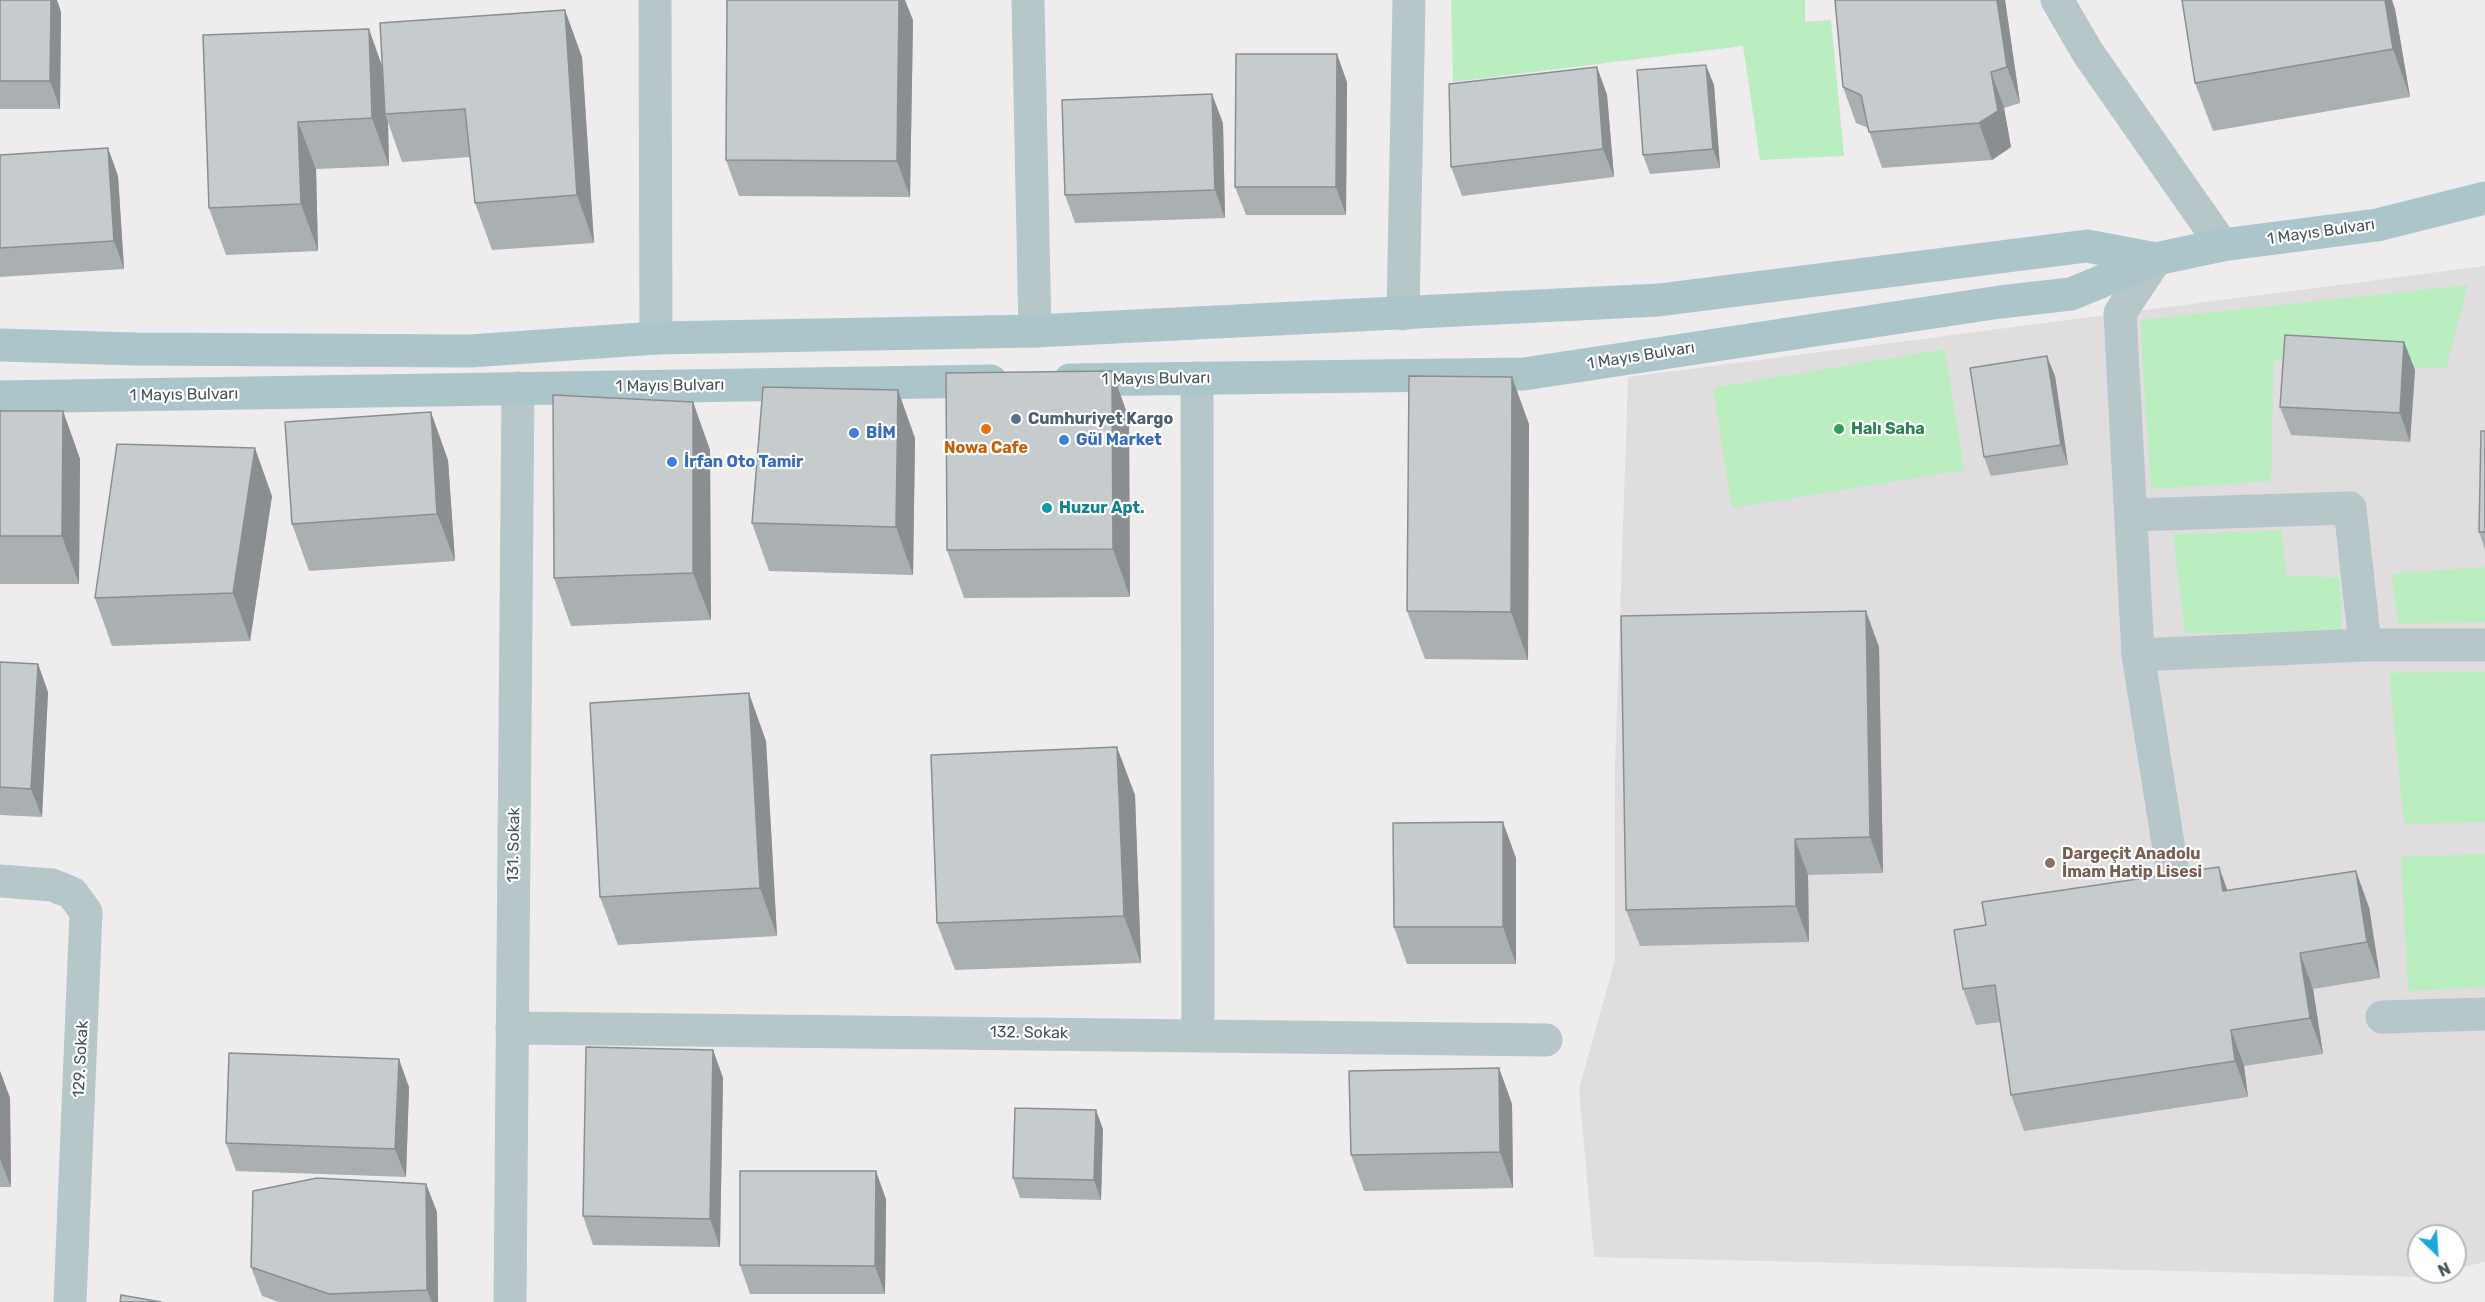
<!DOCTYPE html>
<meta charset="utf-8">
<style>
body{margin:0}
#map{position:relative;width:2485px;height:1302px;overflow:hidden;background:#efeced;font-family:Rubik,sans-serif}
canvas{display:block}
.north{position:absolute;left:2407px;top:1224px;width:60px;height:60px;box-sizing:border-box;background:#fff;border:2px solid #b5bbbd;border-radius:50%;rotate:155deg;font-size:16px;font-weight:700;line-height:24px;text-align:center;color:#455559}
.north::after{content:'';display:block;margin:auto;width:21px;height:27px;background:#1ca6da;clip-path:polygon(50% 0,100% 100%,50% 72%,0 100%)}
</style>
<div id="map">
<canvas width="2485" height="1302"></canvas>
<div class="north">N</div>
</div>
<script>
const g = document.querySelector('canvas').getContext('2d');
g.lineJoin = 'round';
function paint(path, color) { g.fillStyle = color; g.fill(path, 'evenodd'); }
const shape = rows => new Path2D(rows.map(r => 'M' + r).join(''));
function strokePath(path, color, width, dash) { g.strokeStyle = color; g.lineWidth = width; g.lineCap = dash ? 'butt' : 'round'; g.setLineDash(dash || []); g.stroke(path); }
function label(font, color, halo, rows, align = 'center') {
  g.font = font + ' Rubik,sans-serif'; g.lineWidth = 4.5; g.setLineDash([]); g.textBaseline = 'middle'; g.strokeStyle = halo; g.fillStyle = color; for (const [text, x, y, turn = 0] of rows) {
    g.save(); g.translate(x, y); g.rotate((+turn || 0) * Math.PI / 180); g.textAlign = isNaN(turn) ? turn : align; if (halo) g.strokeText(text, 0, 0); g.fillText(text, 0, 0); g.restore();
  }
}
const education = shape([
 [2485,266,2485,1262,2455,1269,2455,1236,2419,1236,2419,1272,2444,1272,2423,1277,1594,1257,1579,1089,1615,960,1615,766,1628,377]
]);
const green = shape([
 [1451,0,1805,0,1805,22,1831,20,1844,156,1760,160,1743,46,1453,82],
 [2468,285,2446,369,2274,359,2271,481,2151,489,2140,320],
 [1945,349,1964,470,1732,508,1713,388],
 [2282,530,2286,575,2340,578,2342,633,2185,633,2173,534],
 [2485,567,2485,622,2398,624,2392,574],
 [2485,672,2485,822,2404,824,2389,673],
 [2485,854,2485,987,2408,991,2401,857]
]);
const minor = shape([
 [655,0,656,338],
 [1028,0,1035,331],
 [2057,0,2088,53,2222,245],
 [2156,259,2120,313,2138,655,2172,868],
 [1403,314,1409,0],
 [1197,378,1198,1035],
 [2132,515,2350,508,2365,645],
 [2138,655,2365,645,2485,645],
 [0,881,52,885,72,893,86,912,70,1302],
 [2382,1017,2485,1014],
 [512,1028,1546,1040],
 [510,1302,518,388]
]);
const major = shape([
 [0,345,136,349,470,351,656,338,1035,331,1659,300,2087,246,2156,259],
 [1070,380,1524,374,2000,302,2071,294,2156,259,2222,245,2377,225,2485,198],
 [0,397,991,381]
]);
const wall = shape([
 [0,0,57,0,61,12,60,109,0,109],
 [1835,0,2005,0,2020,103,2004,108,2011,147,1992,160,1882,168,1868,128,1856,123,1843,87],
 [2395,9,2410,97,2213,131,2195,83],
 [913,20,910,197,739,196,726,160],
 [203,35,383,66,582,57,594,243,492,250,475,203,470,157,402,162,388,122,389,166,316,169,318,251,226,255,209,208],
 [1597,67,1607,95,1614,177,1462,196,1451,167],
 [1347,82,1346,215,1246,215,1235,187],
 [1714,85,1720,168,1650,174,1643,155],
 [1223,123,1225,218,1075,223,1065,195],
 [108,148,118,176,124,269,0,277,0,155],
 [2404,342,2415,370,2410,442,2291,435,2280,407],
 [1112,371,1129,419,1130,597,964,598,947,550],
 [2055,376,2068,465,1991,476,1984,457],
 [693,402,710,450,711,620,571,626,554,578],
 [0,411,63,411,80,459,79,584,0,584],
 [1529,424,1528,660,1425,659,1407,611],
 [2485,431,2485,550,2479,532],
 [915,438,913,575,769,571,752,523],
 [448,460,455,561,309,571,292,524],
 [272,496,250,641,112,646,95,598],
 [1879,647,1883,873,1808,875,1809,942,1640,946,1626,910],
 [0,662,38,664,48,692,42,817,0,815],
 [766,741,777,936,618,945,600,897],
 [1135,795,1141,963,955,970,937,923],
 [1516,858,1516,964,1407,964,1394,927],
 [2219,867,2227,890,2369,907,2380,978,2313,989,2323,1054,2244,1066,2248,1097,2024,1131,2011,1095,2001,1022,1976,1025,1963,989,1986,925],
 [713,1050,723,1078,720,1247,593,1245,583,1216],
 [1499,1068,1512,1104,1513,1188,1364,1191,1351,1155],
 [0,1071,10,1098,11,1187,0,1187],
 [409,1087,406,1177,236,1171,226,1143],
 [1103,1129,1101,1200,1020,1198,1013,1178],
 [426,1184,437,1212,438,1302,279,1302,262,1296,251,1267],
 [886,1199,885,1294,750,1294,740,1265]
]);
const shadedWall = shape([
 [51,0,57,0,61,12,60,109,50,81],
 [899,0,905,0,913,20,910,197,897,161],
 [1997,0,2005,0,2020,103,2007,67],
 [2385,0,2392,0,2395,9,2410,97,2393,49],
 [565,10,582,57,594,243,577,195],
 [369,29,386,77,385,114,388,122,389,166,372,118],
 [1337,54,1347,82,1346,215,1336,187],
 [1706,65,1714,85,1720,168,1713,149],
 [1597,67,1607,95,1614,177,1603,149],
 [1991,72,2004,108,2011,147,1992,160,1979,123],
 [1212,94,1223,123,1225,218,1215,190],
 [298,122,316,169,318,251,301,204],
 [108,148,118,176,124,269,114,241],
 [2404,342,2415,370,2410,442,2400,413],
 [2047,356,2055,376,2068,465,2061,445],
 [1112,371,1129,419,1130,597,1113,549],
 [1512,377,1529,424,1528,660,1511,612],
 [898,390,915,438,913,575,896,527],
 [693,402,710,450,711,620,693,573],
 [63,411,80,459,79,584,62,536],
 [431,412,448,460,455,561,437,514],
 [255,448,272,496,250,641,233,593],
 [1866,611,1879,647,1883,873,1870,837],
 [38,664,48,692,42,817,31,789],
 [749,693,766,741,777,936,760,888],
 [1117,747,1135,795,1141,963,1124,916],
 [1503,822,1516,858,1516,964,1503,927],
 [1795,839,1808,875,1809,942,1796,906],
 [2219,867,2232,903,2223,891],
 [2356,871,2369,907,2380,978,2367,942],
 [2300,953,2313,989,2323,1054,2310,1018],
 [2231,1030,2244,1066,2248,1097,2235,1061],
 [713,1050,723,1078,720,1247,710,1219],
 [399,1059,409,1087,406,1177,395,1149],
 [1499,1068,1512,1104,1513,1188,1500,1152],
 [0,1071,10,1098,11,1187,0,1159],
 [1096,1110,1103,1129,1101,1200,1094,1180],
 [876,1171,886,1199,885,1294,875,1266],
 [426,1184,437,1212,438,1302,432,1302,427,1290]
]);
const building = shape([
 [0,0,51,0,50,81,0,81,0,0],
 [727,0,899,0,897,161,726,160,727,0],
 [1835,0,1997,0,2007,67,1991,72,1998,111,1979,123,1869,132,1861,95,1843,87,1835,0],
 [2182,0,2385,0,2393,49,2195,83,2182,0],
 [565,10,577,195,475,203,465,109,385,114,380,23,565,10],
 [369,29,372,118,298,122,301,204,209,208,203,35,369,29],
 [1236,54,1337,54,1336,187,1235,187,1236,54],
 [1706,65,1713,149,1643,155,1637,70,1706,65],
 [1597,67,1603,149,1451,167,1449,84,1597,67],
 [1212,94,1215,190,1065,195,1062,100,1212,94],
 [108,148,114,241,0,248,0,155,108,148],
 [2285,335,2404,342,2400,413,2280,407,2285,335],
 [2047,356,2061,445,1984,457,1970,368,2047,356],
 [1112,371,1113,549,947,550,946,373,1112,371],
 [1409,376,1512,377,1511,612,1407,611,1409,376],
 [763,387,898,390,896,527,752,523,763,387],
 [553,395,693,402,693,573,554,578,553,395],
 [0,411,63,411,62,536,0,536,0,411],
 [431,412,437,514,292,524,285,422,431,412],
 [2481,431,2485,431,2485,532,2479,532,2481,431],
 [117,444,255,448,233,593,95,598,117,444],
 [1866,611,1870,837,1795,839,1796,906,1626,910,1621,616,1866,611],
 [0,662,38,664,31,789,0,787,0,662],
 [749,693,760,888,600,897,590,703,749,693],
 [1117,747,1124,916,937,923,931,755,1117,747],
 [1503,822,1503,927,1394,927,1393,823,1503,822],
 [2219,867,2223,891,2356,871,2367,942,2300,953,2310,1018,2231,1030,2235,1061,2011,1095,1995,985,1963,989,1954,930,1986,925,1982,902,2219,867],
 [586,1047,713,1050,710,1219,583,1216,586,1047],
 [229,1053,399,1059,395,1149,226,1143,229,1053],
 [1499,1068,1500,1152,1351,1155,1349,1071,1499,1068],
 [1015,1108,1096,1110,1094,1180,1013,1178,1015,1108],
 [740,1171,876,1171,875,1266,740,1265,740,1171],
 [317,1178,426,1184,427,1290,329,1294,251,1267,253,1191,317,1178],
 [121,1295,161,1302,120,1302,121,1295]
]);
const markers = [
 [1016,419,6,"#5c6f8a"],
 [986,429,6,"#e8710a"],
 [1839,429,6,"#2e9e5b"],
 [854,433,6,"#3f7fe0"],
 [1064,440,6,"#3f7fe0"],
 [672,462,6,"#3f7fe0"],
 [1047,508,6,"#0f9aa8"],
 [2050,863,6,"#8d6e63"]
];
const streetNames = [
 ["1 Mayıs Bulvarı",2321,232,-8],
 ["1 Mayıs Bulvarı",1641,356,-9],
 ["1 Mayıs Bulvarı",1156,379,-1],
 ["1 Mayıs Bulvarı",670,386,-1],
 ["1 Mayıs Bulvarı",184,395,-1],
 ["131. Sokak",514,845,-89],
 ["132. Sokak",1029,1033,1],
 ["129. Sokak",81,1059,-87]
];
const serviceNames = [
 ["Cumhuriyet Kargo",1028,419]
];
const leisureNames = [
 ["Halı Saha",1851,429]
];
const shopNames = [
 ["BİM",866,433],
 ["Gül Market",1076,440],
 ["İrfan Oto Tamir",684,462]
];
const foodNames = [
 ["Nowa Cafe",986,448]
];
const cultureNames = [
 ["Huzur Apt.",1059,508]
];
const educationNames = [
 ["Dargeçit Anadolu",2062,854],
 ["İmam Hatip Lisesi",2062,872]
];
paint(education, '#e0ddde');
paint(green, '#baedbf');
strokePath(minor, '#b7c6c9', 33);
strokePath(major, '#acc5cb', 33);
paint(wall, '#aaafb1');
paint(shadedWall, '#8b8e90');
paint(building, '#c6cbce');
strokePath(building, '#8b8e90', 1.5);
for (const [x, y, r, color] of markers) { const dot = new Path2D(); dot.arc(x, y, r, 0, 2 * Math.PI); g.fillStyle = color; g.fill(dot); strokePath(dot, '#fff', 2); }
label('16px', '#455559', '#fff', streetNames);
label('bold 16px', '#4e5e75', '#fff', serviceNames, 'left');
label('bold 16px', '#27864d', '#fff', leisureNames, 'left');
label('bold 16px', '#366cbe', '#fff', shopNames, 'left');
label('bold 16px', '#c56008', '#fff', foodNames);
label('bold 16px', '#0d838f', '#fff', cultureNames, 'left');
label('bold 16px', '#785e54', '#fff', educationNames, 'left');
</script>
